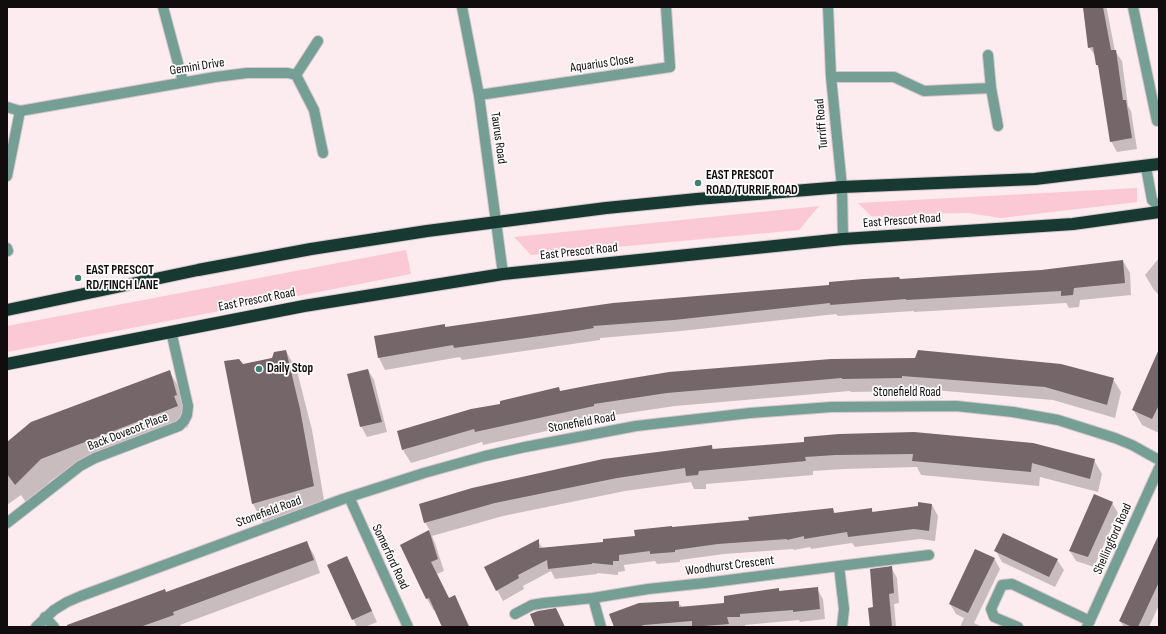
<!DOCTYPE html>
<style>
body{margin:0}
#map{position:relative;width:1166px;height:634px;overflow:hidden;background:#fcebef;font-family:"Sofia Sans Condensed",sans-serif}
canvas{display:block}
.frame{position:absolute;inset:0;border:8px solid #110c0d;pointer-events:none}
</style>
<div id="map">
<canvas width="1166" height="634"></canvas>
<div class="frame"></div>
</div>
<script>
const g = document.querySelector('canvas').getContext('2d');
g.lineJoin = 'round';
function paint(path, color) { g.fillStyle = color; g.fill(path, 'evenodd'); }
const shape = rows => new Path2D(rows.map(r => 'M' + r).join(''));
function strokePath(path, color, width, dash) { g.strokeStyle = color; g.lineWidth = width; g.lineCap = dash ? 'butt' : 'round'; g.setLineDash(dash || []); g.stroke(path); }
function label(font, color, halo, rows, align = 'center') {
  g.font = font + ' "Sofia Sans Condensed",sans-serif'; g.lineWidth = 3.5; g.setLineDash([]); g.textBaseline = 'middle'; g.strokeStyle = halo; g.fillStyle = color; for (const [text, x, y, turn = 0] of rows) {
    g.save(); g.translate(x, y); g.rotate((+turn || 0) * Math.PI / 180); g.textAlign = isNaN(turn) ? turn : align; if (halo) g.strokeText(text, 0, 0); g.fillText(text, 0, 0); g.restore();
  }
}
const green = shape([
 [1137,188,1137,202,1001,218,968,213,920,214,894,218,871,216,858,203],
 [819,206,799,230,531,255,514,237],
 [406,250,411,274,7,352,7,326]
]);
const shadow = shape([
 [1083,7,1106,7,1107,10,1115,51,1122,61,1128,106,1131,111,1137,149,1117,152,1111,141,1100,70,1097,65,1096,57,1089,47],
 [1157,7,1159,7,1159,19],
 [1159,258,1159,295,1154,290,1145,275],
 [1123,261,1130,273,1131,295,1080,300,1079,307,1069,308,1066,303,914,312,914,311,838,316,836,314,681,331,600,338,600,340,462,360,460,357,385,370,379,358,445,326,446,328,900,280,1041,271],
 [286,351,297,371,312,430,325,506,264,524,253,504,242,365,272,358],
 [1159,352,1159,433,1142,425,1133,409],
 [831,360,1113,379,1121,392,1115,418,1053,400,909,388,909,391,851,392,850,391,675,406,601,417,601,419,483,445,482,442,411,463,403,450,561,392],
 [368,370,374,380,387,432,367,437,361,426],
 [169,371,181,391,184,416,188,427,53,479,27,504,21,495,7,505,7,443],
 [804,443,1094,460,1102,474,1098,492,1040,477,1039,486,921,475,917,467,844,469,813,471,813,475,706,484,706,489,694,489,691,482,625,491,503,516,432,536,435,543,444,571,437,574,449,599,455,596,470,627,443,627,435,610,434,611,427,599,401,545,430,531,425,522,420,504,712,446,714,450],
 [1112,503,1118,513,1094,567,1076,561,1070,551],
 [932,505,938,516,935,541,920,539,855,547,852,543,811,549,810,547,794,550,793,549,724,554,680,560,680,562,657,564,655,561,624,565,625,571,618,572,618,575,597,573,597,574,555,579,551,571,523,586,524,589,503,601,485,567,538,541,543,549,604,543,672,528,750,521,833,509,835,514,871,509,874,513],
 [1159,541,1159,605,1149,627,1124,627,1120,621],
 [306,542,314,555,320,573,180,625,181,627,86,627,166,593],
 [996,551,1057,560,1064,570,1055,587,1002,562],
 [994,558,1000,569,974,623,982,627,960,627,964,618,956,614,950,604],
 [328,565,352,567,377,622,365,627,357,627],
 [891,567,897,578,899,603,894,604,896,627,871,627],
 [817,589,823,599,825,619,800,622,799,620,745,625,745,627,615,627,678,602,682,607,725,604,779,590,780,592]
]);
const building = shape([
 [1083,7,1103,7,1111,50,1116,50,1123,100,1126,100,1132,138,1110,142,1098,65,1096,65,1093,47,1088,48],
 [1123,260,1125,283,1074,288,1073,295,1061,296,1061,291,906,300,906,299,830,305,830,303,674,320,593,326,594,328,576,331,454,348,453,345,378,358,374,336,445,324,445,327,613,303,829,285,829,282,864,279,899,277,900,279,1041,270],
 [1159,349,1159,405,1152,419,1132,410],
 [286,350,300,409,314,486,252,504,224,361,239,359,243,364,272,358,274,352],
 [918,350,1061,364,1114,378,1107,405,1045,387,902,376,902,378,842,379,842,378,667,393,594,404,594,406,475,432,474,429,402,450,397,431,471,409,500,404,500,401,559,387,560,391,596,384,669,372,831,359,915,358],
 [368,369,382,422,360,427,347,374],
 [170,370,177,395,174,396,178,406,41,459,15,485,7,474,7,442,31,422],
 [914,432,1033,443,1095,459,1090,479,1032,463,1031,472,912,461,913,454,836,455,805,457,806,461,699,471,698,475,686,476,685,468,617,478,495,503,424,523,419,504,472,488,603,459,712,445,712,449,804,442,804,437,839,434],
 [1094,494,1113,502,1088,557,1069,551],
 [918,502,932,504,929,531,914,529,848,537,847,532,804,539,804,536,787,540,787,539,718,544,675,550,675,552,650,554,650,551,619,555,619,561,613,561,613,565,592,563,592,564,548,569,547,560,518,575,519,578,496,591,484,567,539,539,539,548,603,542,603,539,635,536,634,530,672,526,672,527,749,520,748,517,833,508,834,513,872,508,872,512,918,506],
 [429,530,438,559,431,562,449,598,455,595,469,627,442,627,429,598,426,599,400,545],
 [1003,533,1058,559,1049,577,994,551],
 [1159,534,1159,582,1138,627,1132,627,1119,621],
 [307,541,314,560,173,612,174,615,140,627,67,627,67,625,165,589,166,592],
 [975,549,995,558,968,613,949,604],
 [347,556,372,611,352,620,327,565],
 [892,566,894,593,889,594,892,627,870,627,868,608,873,607,870,569],
 [818,587,820,609,793,612,793,610,740,614,740,617,727,617,729,624,692,627,692,621,644,625,638,627,614,627,609,614,639,603,679,601,679,607,724,603,724,596,779,588,779,591],
 [556,608,565,627,535,627,530,614,538,611]
]);
const minor = shape([
 [163,7,183,82],
 [462,7,479,95,503,274],
 [828,7,831,77,842,187,843,239],
 [1133,7,1157,121],
 [988,55,991,88,998,126],
 [296,75,318,41],
 [831,77,894,77,924,91,991,88],
 [479,95,670,67,666,7],
 [7,107,20,111,215,77,247,73,288,73,296,75,314,110,323,153],
 [1146,167,1152,200,1159,207],
 [7,176,20,111],
 [7,248,8,251],
 [349,497,408,627],
 [7,523,80,466,95,458,179,426,184,421,187,415,188,406,171,331],
 [839,566,929,555],
 [515,614,532,605,544,603,593,598],
 [45,617,54,627],
 [36,627,54,610,67,602,81,596,343,499,424,473,485,456,525,447,636,426,750,413,831,407,956,406,1013,412,1058,420,1115,438,1132,445,1159,460],
 [601,627,593,598,648,589,705,583,839,566,844,609,842,627],
 [1018,627,994,617,991,609,1002,585,1012,584,1090,621],
 [1087,627,1159,468]
]);
const highway = shape([
 [7,310,198,270,311,249,427,231,606,208,697,199,842,187,1035,179,1159,164],
 [7,364,304,306,503,274,843,239,1073,224,1159,212]
]);
const markers = [
 [698,183,4,"#3f8275"],
 [78,278,4,"#3f8275"],
 [259,369,4,"#3f8275"]
];
const streetNames = [
 ["Aquarius Close",602,64,-8],
 ["Gemini Drive",197,67,-9],
 ["Turriff Road",822,124,-95],
 ["Taurus Road",498,138,82],
 ["East Prescot Road",902,221,-4],
 ["East Prescot Road",579,252,-6],
 ["East Prescot Road",257,300,-11],
 ["Stonefield Road",907,393],
 ["Stonefield Road",582,423,-10],
 ["Back Dovecot Place",128,432,-21],
 ["Stonefield Road",269,512,-20],
 ["Shellingford Road",1113,539,-66],
 ["Somerford Road",390,557,65],
 ["Woodhurst Crescent",730,566,-7]
];
const poiNames = [
 ["EAST PRESCOT",706,176],
 ["ROAD/TURRIF ROAD",706,191],
 ["EAST PRESCOT",86,271],
 ["RD/FINCH LANE",86,286],
 ["Daily Stop",267,369]
];
paint(green, '#fbc8d6');
paint(shadow, '#0003');
paint(building, '#75666a');
strokePath(minor, '#d6c7cb', 12);
strokePath(highway, '#d6c7cb', 14);
strokePath(minor, '#759e95', 10);
strokePath(highway, '#173932', 12);
for (const [x, y, r, color] of markers) { const dot = new Path2D(); dot.arc(x, y, r, 0, 2 * Math.PI); g.fillStyle = color; g.fill(dot); strokePath(dot, '#fdfdfd', 1.5); }
label('13px', '#110c0d', '#fdfdfd', streetNames);
label('bold 13px', '#110c0d', '#fdfdfd', poiNames, 'left');
</script>
